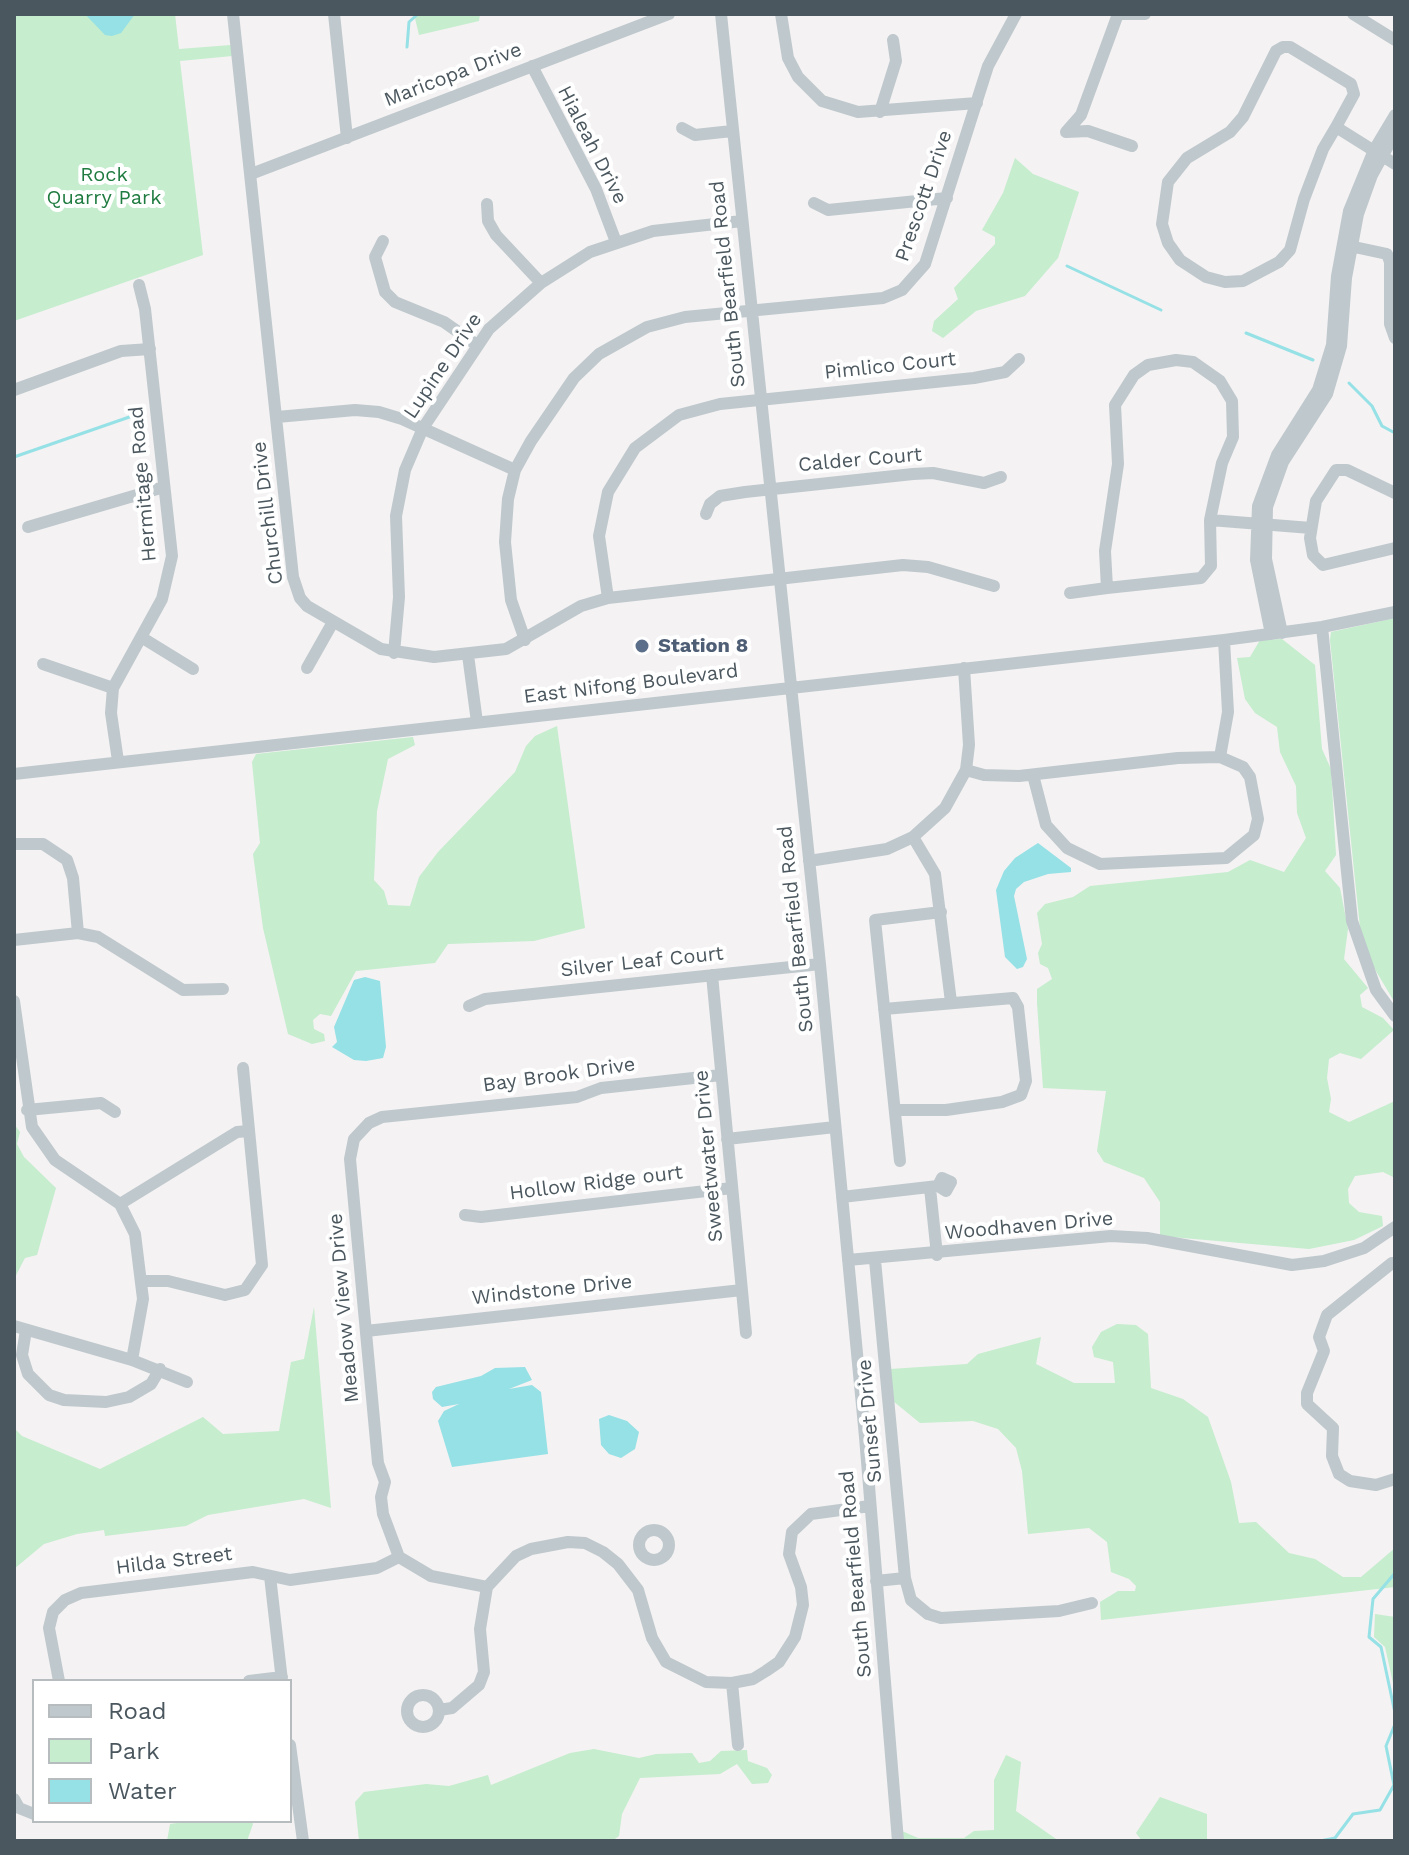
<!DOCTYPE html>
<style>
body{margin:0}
#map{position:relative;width:1409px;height:1855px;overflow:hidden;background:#f4f2f2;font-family:"Work Sans",sans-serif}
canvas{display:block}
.frame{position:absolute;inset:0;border:16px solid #4b575e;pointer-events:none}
.legend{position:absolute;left:32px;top:1679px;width:260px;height:144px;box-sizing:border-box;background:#fff;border:2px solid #b7bcbf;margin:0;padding:10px 14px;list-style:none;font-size:24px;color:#4b575e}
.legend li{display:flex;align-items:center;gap:16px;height:40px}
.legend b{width:40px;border:2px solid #b7bcbf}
</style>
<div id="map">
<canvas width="1409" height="1855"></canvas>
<div class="frame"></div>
<ul class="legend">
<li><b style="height:10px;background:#bfc8cd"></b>Road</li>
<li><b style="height:22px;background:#c5edce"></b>Park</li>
<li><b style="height:22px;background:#95e1e6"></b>Water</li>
</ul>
</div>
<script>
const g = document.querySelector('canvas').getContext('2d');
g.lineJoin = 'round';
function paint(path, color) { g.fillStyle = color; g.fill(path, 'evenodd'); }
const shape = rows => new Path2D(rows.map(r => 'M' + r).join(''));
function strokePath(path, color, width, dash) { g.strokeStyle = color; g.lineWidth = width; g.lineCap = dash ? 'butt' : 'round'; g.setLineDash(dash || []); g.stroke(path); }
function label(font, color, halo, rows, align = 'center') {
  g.font = font + ' "Work Sans",sans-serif'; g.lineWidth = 8; g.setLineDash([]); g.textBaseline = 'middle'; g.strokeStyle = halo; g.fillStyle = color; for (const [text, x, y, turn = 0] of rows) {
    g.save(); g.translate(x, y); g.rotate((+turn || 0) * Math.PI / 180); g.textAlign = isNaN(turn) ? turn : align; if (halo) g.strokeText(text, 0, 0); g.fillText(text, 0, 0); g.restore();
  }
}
const green = shape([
 [14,14,175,14,179,49,231,45,232,56,180,61,203,255,14,321],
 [414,14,480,14,479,21,419,35],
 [1015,158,1033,174,1079,192,1058,258,1025,296,976,311,943,338,932,331,934,321,958,299,954,288,995,244,995,237,982,230,1003,193],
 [1395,618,1395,1003,1370,961,1361,937,1330,640,1331,632],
 [1282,639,1315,665,1322,749,1331,769,1336,855,1325,871,1340,888,1348,929,1344,959,1368,988,1360,995,1362,1007,1383,1018,1394,1030,1361,1059,1340,1053,1329,1059,1327,1078,1331,1099,1329,1112,1349,1122,1395,1101,1395,1178,1383,1172,1355,1176,1348,1189,1349,1203,1359,1212,1382,1216,1383,1226,1354,1240,1309,1249,1160,1236,1160,1202,1144,1178,1104,1162,1097,1151,1106,1091,1043,1088,1037,1003,1037,989,1052,979,1048,968,1040,964,1038,953,1042,944,1037,913,1045,904,1073,897,1090,886,1228,872,1250,860,1284,872,1306,838,1297,813,1296,786,1280,752,1277,727,1255,713,1245,699,1237,658,1250,657,1260,640],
 [557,726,585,928,534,941,448,944,435,963,356,971,331,1016,320,1014,313,1020,314,1029,324,1034,325,1041,312,1044,288,1034,263,928,253,854,260,843,252,762,256,754,413,737,415,745,388,759,377,811,374,880,384,891,388,905,410,906,419,877,438,852,515,772,526,746,535,736],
 [14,1124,20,1132,17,1144,24,1157,56,1188,37,1255,25,1258,14,1279],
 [314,1307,331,1508,304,1499,208,1515,186,1526,105,1536,104,1530,77,1534,44,1544,14,1569,14,1428,22,1436,100,1469,203,1417,223,1434,279,1431,291,1362,304,1359],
 [1117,1324,1136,1325,1148,1334,1151,1388,1183,1399,1208,1417,1231,1482,1239,1523,1256,1522,1289,1553,1315,1559,1343,1577,1361,1577,1395,1548,1395,1587,1101,1620,1100,1602,1118,1591,1135,1591,1136,1586,1129,1579,1111,1572,1107,1542,1089,1528,1028,1534,1022,1471,1016,1448,998,1429,973,1421,920,1423,893,1401,890,1369,967,1364,978,1354,1041,1337,1036,1364,1074,1383,1115,1383,1113,1362,1094,1357,1092,1347,1101,1332],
 [1375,1614,1395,1617,1395,1692,1385,1647,1374,1637],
 [594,1749,639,1758,656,1754,692,1753,699,1763,710,1761,721,1751,747,1750,748,1761,767,1768,772,1775,768,1783,752,1784,737,1764,720,1774,640,1778,622,1814,619,1836,612,1841,359,1841,355,1802,364,1792,426,1784,449,1786,488,1775,491,1785,570,1753],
 [1006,1755,1021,1762,1016,1811,1059,1841,902,1841,902,1831,918,1838,964,1838,974,1831,994,1830,994,1780],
 [1160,1797,1207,1814,1207,1841,1142,1841,1136,1833],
 [192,1821,252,1821,253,1824,247,1841,167,1841,170,1824]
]);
const water = shape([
 [85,14,135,14,121,33,112,36,105,35],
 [1038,843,1071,868,1071,872,1048,874,1024,882,1016,889,1014,896,1027,959,1023,967,1017,969,1005,957,996,890,1004,871,1015,858],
 [365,977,380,981,386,1047,383,1058,366,1061,354,1060,332,1047,337,1042,334,1027,354,980],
 [525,1367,532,1380,509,1389,532,1385,541,1392,548,1454,452,1467,438,1421,444,1411,459,1404,442,1407,433,1399,432,1392,436,1387,481,1376,495,1368],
 [609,1415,627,1421,639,1432,635,1449,621,1458,609,1454,601,1445,599,1419]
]);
const stream = shape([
 [407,47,409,22,418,14],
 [1067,266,1161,310],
 [1246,333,1313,360],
 [1349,383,1372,406,1382,426,1395,433],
 [14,457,138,414],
 [1395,1573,1373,1599,1369,1637,1381,1647,1395,1713],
 [1320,1841,1335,1838,1353,1814,1380,1810,1394,1785,1386,1746,1395,1724]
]);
const minor = shape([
 [233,14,293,577,300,598,307,606,381,649,434,657,506,649,581,606,608,598,903,565,928,567,994,586],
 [334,14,347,138],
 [721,14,820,964,865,1437,898,1841],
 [781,14,788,58,798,77,822,101,858,112,977,103],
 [1122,14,1145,14],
 [1353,14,1395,40],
 [532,66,596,189,616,242],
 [880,112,896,61,893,40],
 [1336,127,1323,149,1304,199,1290,250,1279,262,1243,281,1225,282,1206,277,1180,260,1168,243,1162,224,1168,182,1187,158,1230,132,1243,117,1276,51,1283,47,1290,47,1351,84,1354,94,1336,127,1395,164],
 [682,128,695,135,732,131],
 [1066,132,1081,115,1118,14],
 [1066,132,1088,131,1132,146],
 [251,174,669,14],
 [814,203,828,210,947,198],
 [487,204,488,221,496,235,541,283],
 [383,241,375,257,385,292,395,302,444,322,477,345],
 [1345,245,1387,254,1390,262,1390,324,1395,338],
 [14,390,121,351,150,349],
 [277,417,355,410,379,412,402,419,515,470],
 [1395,493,1347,470,1336,470,1316,501,1310,538,1313,555,1323,565,1395,548],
 [706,514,710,504,720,496,745,492,913,474,933,473,984,483,1001,477],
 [1210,520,1211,566,1201,578,1107,588,1105,551,1118,464,1115,405,1134,375,1148,365,1176,360,1193,362,1220,381,1232,401,1233,437,1222,463,1210,520,1311,528],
 [28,527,164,487],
 [1070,593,1107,588],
 [608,598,599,536,608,492,635,448,679,415,720,404,974,378,1005,372,1019,359],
 [1322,627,1352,921,1376,990,1395,1016],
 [1282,633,1266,559,1267,507,1283,462,1327,394,1341,346,1346,278,1358,214,1372,175,1395,133],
 [1271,634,1256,560,1258,506,1277,455,1318,390,1332,345,1337,276,1349,211,1374,150,1395,115],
 [141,637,193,669],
 [525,640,511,600,505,542,508,499,515,470,531,441,574,378,599,354,647,327,685,317,883,298,902,290,925,264,988,66,1016,14],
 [394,653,399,597,396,516,405,470,423,428,489,329,541,283,590,252,653,231,742,221],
 [468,655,477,722],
 [43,664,113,688],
 [307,668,333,622],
 [1220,757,1228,712,1224,640],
 [118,761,111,713,113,688,162,599,172,556,145,309,139,285],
 [966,770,984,775,1019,776,1178,758,1220,757,1243,767,1250,777,1258,819,1254,835,1226,858,1100,864,1067,848,1046,825,1033,775],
 [14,774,1224,640,1322,627,1395,612],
 [913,837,935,874,951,1002],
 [14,844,43,844,67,860,73,878,78,933],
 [809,861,887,849,913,837,945,808,966,770,969,745,964,668],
 [14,940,78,933,98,937,183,990,223,989],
 [712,975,746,1333],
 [14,1001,32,1127,55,1160,120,1204,135,1234,143,1299,132,1360],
 [469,1006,485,999,820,964],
 [884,1009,1013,998,1018,1007,1026,1081,1021,1095,1002,1102,946,1110,895,1110],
 [27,1110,101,1103,115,1112],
 [727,1139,835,1127],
 [900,1161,875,920,941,912],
 [930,1188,937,1255],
 [842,1197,938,1186,946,1191,951,1182,942,1178,938,1186],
 [120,1204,237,1132,249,1131],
 [465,1215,481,1217,732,1188],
 [848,1260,1111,1236,1147,1238,1292,1265,1324,1261,1364,1248,1395,1227],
 [875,1260,905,1578,911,1600,928,1614,941,1618,1059,1611,1092,1603],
 [1392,1263,1327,1315,1319,1337,1324,1351,1307,1393,1307,1404,1333,1428,1332,1456,1339,1474,1350,1481,1376,1485,1395,1479],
 [143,1281,168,1281,225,1295,245,1290,262,1265,243,1068],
 [14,1326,132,1360,187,1382],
 [26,1330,22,1355,28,1374,49,1395,64,1400,106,1402,129,1397,151,1384,160,1369],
 [366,1331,742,1290],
 '639 1545a15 15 0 1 1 30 0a15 15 0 1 1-30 0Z',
 [270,1576,282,1681],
 [876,1581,905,1578],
 [487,1587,431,1576,399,1557,383,1514,381,1497,385,1482,378,1463,350,1159,354,1139,369,1123,382,1117,577,1097,601,1088,721,1075],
 [59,1681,49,1628,53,1612,65,1600,81,1593,253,1572,290,1580,377,1568,399,1557],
 [249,1681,282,1677],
 [732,1683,738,1745],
 '407 1711a16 16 0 1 1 32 0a16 16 0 1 1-32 0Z',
 [439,1710,452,1708,479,1685,484,1672,480,1629,487,1587,516,1556,531,1549,568,1542,585,1543,603,1552,618,1564,638,1590,652,1638,666,1662,706,1682,732,1683,753,1679,766,1671,779,1662,795,1637,803,1605,801,1587,789,1554,792,1532,811,1514,870,1506],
 [290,1745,303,1841],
 [14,1799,19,1808,34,1814]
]);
const markers = [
 [642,646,8,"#5c6f8a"]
];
const streetNames = [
 ["Maricopa Drive",453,75,-21],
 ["Hialeah Drive",592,145,63],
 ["Prescott Drive",924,196,-71],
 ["South Bearfield Road",728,284,-96],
 ["Lupine Drive",443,366,-56],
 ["Pimlico Court",890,366,-6],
 ["Calder Court",860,460,-5],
 ["Hermitage Road",143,484,-95],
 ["Churchill Drive",268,513,-97],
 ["East Nifong Boulevard",631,684,-7],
 ["South Bearfield Road",796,929,-96],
 ["Silver Leaf Court",642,962,-6],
 ["Bay Brook Drive",559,1075,-8],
 ["Sweetwater Drive",709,1156,-95],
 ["Hollow Ridge ourt",596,1183,-7],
 ["Woodhaven Drive",1029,1226,-5],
 ["Windstone Drive",552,1290,-6],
 ["Meadow View Drive",344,1308,-95],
 ["Sunset Drive",870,1421,-95],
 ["Hilda Street",174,1561,-7],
 ["South Bearfield Road",856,1574,-95]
];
const parkNames = [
 ["Rock",104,175],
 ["Quarry Park",104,198]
];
const serviceNames = [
 ["Station 8",658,646]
];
paint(green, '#c5edce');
paint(water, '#95e1e6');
strokePath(stream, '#95e1e6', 3);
strokePath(minor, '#bfc8cd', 12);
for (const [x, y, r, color] of markers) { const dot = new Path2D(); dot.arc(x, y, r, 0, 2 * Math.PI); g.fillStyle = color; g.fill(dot); strokePath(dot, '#fff', 3); }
label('20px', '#4b575e', '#fff', streetNames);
label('20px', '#1f7b40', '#fff', parkNames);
label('bold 20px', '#4e5e75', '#fff', serviceNames, 'left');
</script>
